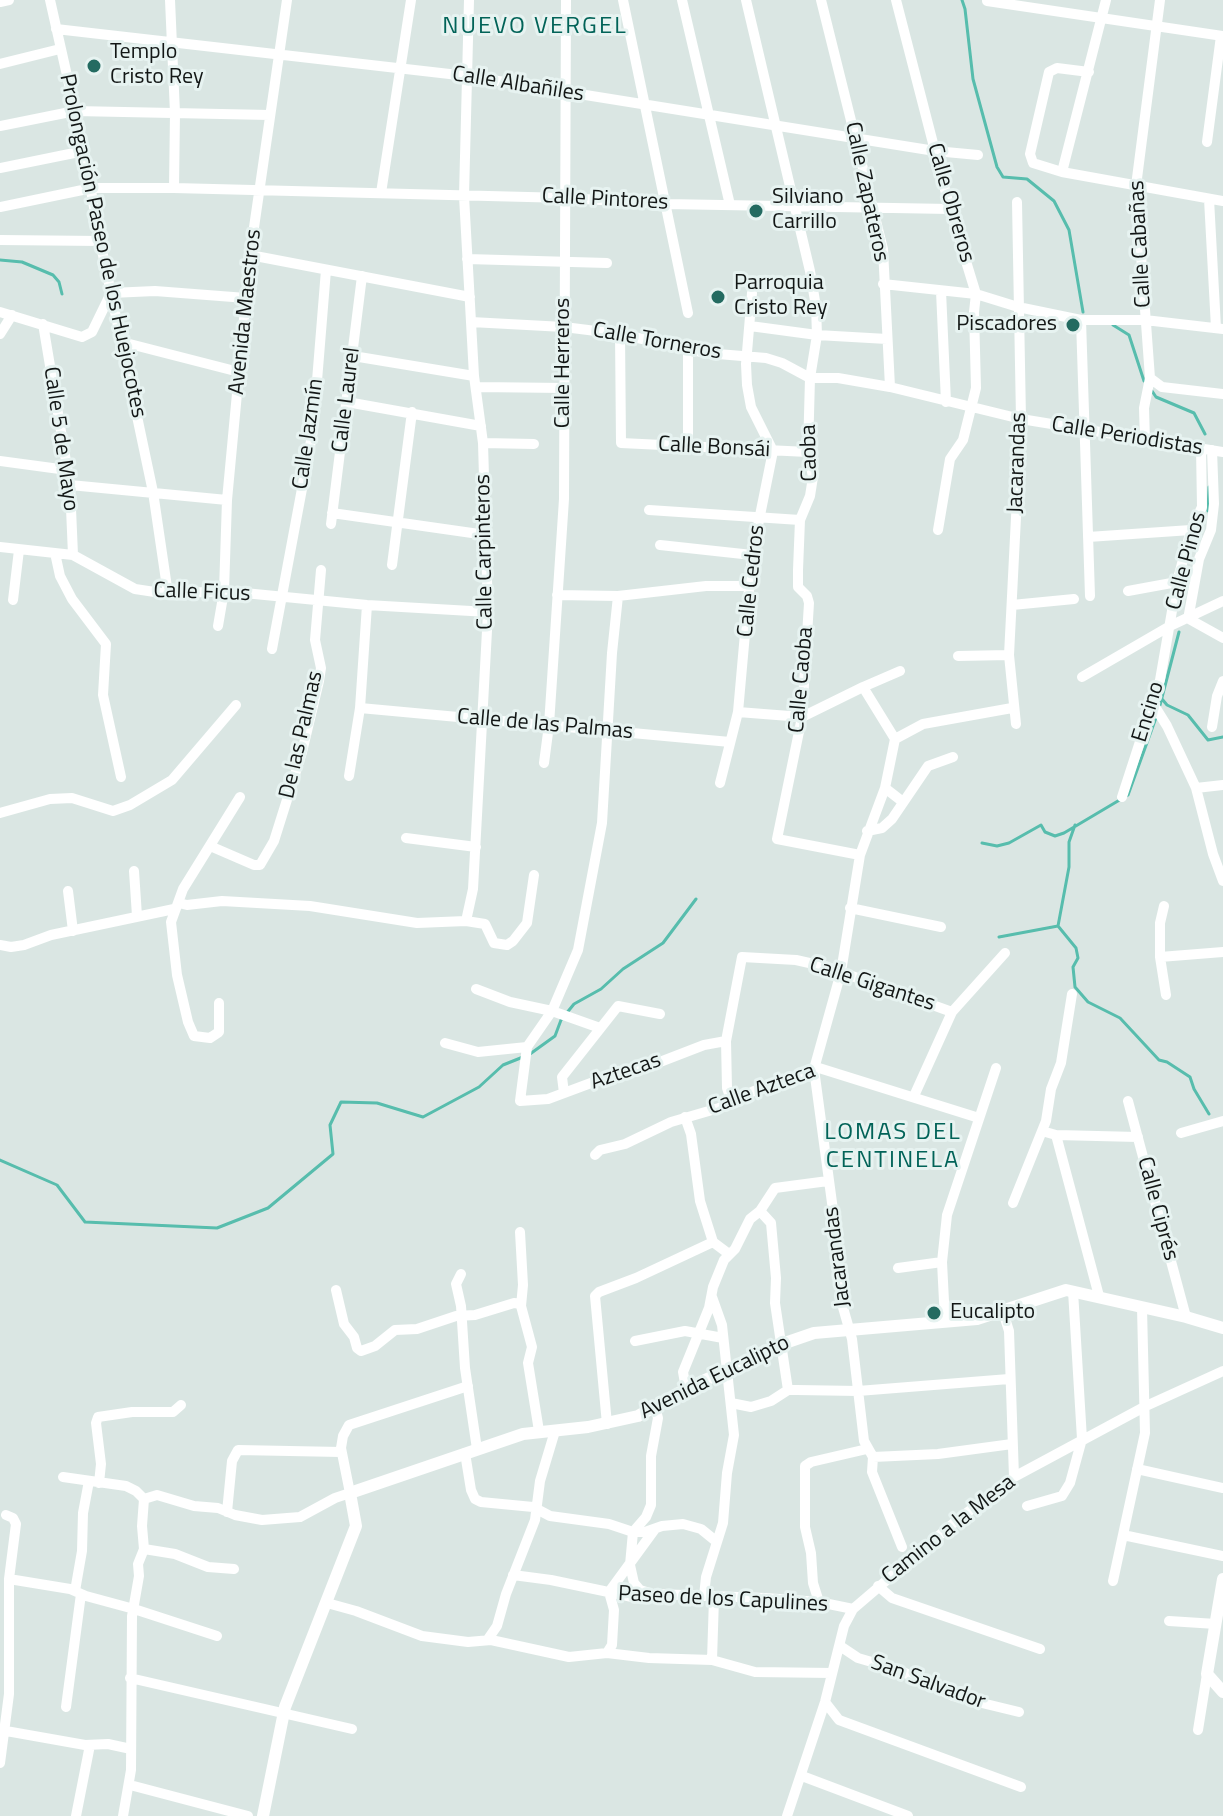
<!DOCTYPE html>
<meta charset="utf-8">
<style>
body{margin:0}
canvas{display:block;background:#dae6e3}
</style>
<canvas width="1223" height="1816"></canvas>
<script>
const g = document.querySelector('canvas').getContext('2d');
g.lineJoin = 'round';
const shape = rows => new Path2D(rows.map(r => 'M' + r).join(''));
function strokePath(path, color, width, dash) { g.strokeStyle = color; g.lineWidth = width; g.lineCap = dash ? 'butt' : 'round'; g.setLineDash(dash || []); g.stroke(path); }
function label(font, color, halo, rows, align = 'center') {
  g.font = font + ' "Titillium Web",sans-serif'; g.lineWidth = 6; g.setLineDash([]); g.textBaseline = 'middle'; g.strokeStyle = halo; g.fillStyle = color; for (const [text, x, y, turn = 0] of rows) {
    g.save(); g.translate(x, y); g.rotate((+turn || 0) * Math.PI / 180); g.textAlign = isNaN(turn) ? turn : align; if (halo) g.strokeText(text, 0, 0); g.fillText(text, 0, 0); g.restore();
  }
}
const stream = shape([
 [962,0,965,9,973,79,997,167,1003,177,1027,179,1054,201,1069,230,1083,312],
 [0,260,22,262,53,275,59,282,62,294],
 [1113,325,1129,335,1144,381],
 [1152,391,1156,397,1194,413,1205,434],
 [1208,511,1209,487],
 [1162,699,1167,705,1188,715,1208,740,1223,737],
 [1160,705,1179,632],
 [1075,825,1069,842,1069,867,1058,926,1076,948,1078,958,1073,967,1075,987,1088,1002,1120,1018,1159,1060,1167,1062,1190,1077,1194,1089,1209,1114],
 [982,843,997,846,1009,843,1041,825,1045,832,1055,836,1064,833,1128,795,1157,715],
 [999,937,1058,926],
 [530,1054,555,1036,561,1020,574,1004,601,989,623,969,663,943,696,899],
 [0,1160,57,1185,85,1222,217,1228,268,1208,333,1154,330,1125,341,1102,377,1103,423,1117,479,1087,503,1065,523,1057]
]);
const minor = shape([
 [50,0,84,151,100,241,153,492,168,594],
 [170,0,175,113,174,188],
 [623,0,688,313],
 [682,0,730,205],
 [746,0,810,271,816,307,817,335,810,378,808,452,813,477,810,496,800,520,798,570,798,587,807,596,809,603,802,717,777,839,860,855],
 [821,0,883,249,890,387],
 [896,0,950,209,976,294,974,312,976,388,963,440,950,459,938,530],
 [987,1,1223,36],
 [0,2,9,0],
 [56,29,467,76,935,151,978,155],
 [0,64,60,49],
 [1089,72,1057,68,1049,72,1030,154,1033,163,1062,172,1223,201],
 [0,126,75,111,270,115],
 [1207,142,1221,36],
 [0,168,84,151],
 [1062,172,1106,0],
 [381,193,411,0],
 [1209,199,1216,328],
 [0,207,92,188,174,188,567,198,665,204,950,209],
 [0,240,100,241],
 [250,255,470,297],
 [467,259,607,263],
 [883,284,976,294,1018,307,1081,320,1145,320,1223,329],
 [941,291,946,402],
 [0,312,82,337,92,332,111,293,155,291,246,298],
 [1081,320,1090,596],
 [471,322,564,327,620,334,706,353,766,358,782,363,810,378,838,378,890,387,1021,419,1223,452],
 [43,324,70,485,73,555],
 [750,326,817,335,887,339],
 [0,334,12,315],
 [620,334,621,443,808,452],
 [122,342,239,372],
 [353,356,474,376],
 [1150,378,1162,387,1223,394],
 [477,387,564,388],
 [347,402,481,426],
 [1145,441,1144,408,1150,378,1136,186,1160,0],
 [483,443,534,444],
 [688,447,688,349],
 [1212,450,1214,504,1211,530,1199,559,1189,614,1189,619,1223,638],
 [0,461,67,470],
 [70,485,227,500],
 [649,510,800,520],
 [332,513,486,535],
 [331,524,362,276],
 [1088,537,1191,530],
 [660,545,752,555],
 [0,547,73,555,135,589,168,594,224,591,367,605,488,612],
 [55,553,60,576,72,599,106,644,103,695,121,777],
 [392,565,412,412],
 [1128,591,1177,582],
 [557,595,618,596,706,586,751,586],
 [618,596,612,653,602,823,578,950,552,1011,527,1047,520,1101,548,1099,607,1077,647,1067,704,1045,726,1041],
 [13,600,19,550],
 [1012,605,1074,599],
 [218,626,224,591,227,500,250,255,287,0],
 [272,649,313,430,326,270],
 [958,656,1009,655],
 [1082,677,1170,626,1223,601],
 [863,687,900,671],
 [1152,702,1167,726,1196,788,1213,854,1223,881],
 [360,708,730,742],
 [738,712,802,717],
 [802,717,863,687,895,739],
 [1016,724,1009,655,1021,419,1017,202],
 [1212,727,1217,696,1223,681],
 [544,763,549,725,564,499,566,0],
 [349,776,360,708,367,605],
 [720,783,738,712,752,555,773,451,751,407,747,385,746,364,752,293],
 [885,788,903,802],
 [1196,788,1223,785],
 [1122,797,1160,680,1177,582,1191,530,1202,507,1201,448],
 [0,813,50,799,72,798,113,811,130,805,172,780,236,705],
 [867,831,882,828,892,819,928,766,953,757],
 [406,838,476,847],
 [210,846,254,865,260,865,274,841,302,752,319,681,321,668,315,640,321,570],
 [134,871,137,916],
 [68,891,73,931],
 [179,903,187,905,222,901,310,906,417,923,466,921,473,889,488,612,483,443,474,376,464,196,469,0],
 [1164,906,1160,923,1160,957,1166,995],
 [850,908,941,927],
 [466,921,485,924,494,943,507,945,513,941,527,923,534,875],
 [0,945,11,947,24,945,51,935,174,909],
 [1160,957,1223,952],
 [476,989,510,1002,552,1011,600,1028],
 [219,1003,219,1032,210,1038,194,1036,188,1022,177,975,171,922,183,889,240,797],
 [445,1043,478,1052,527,1047],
 [564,1093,562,1077,618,1006,660,1014],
 [914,1096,952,1012,1005,953],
 [1128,1101,1186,1317],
 [732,1102,727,1088,726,1041,742,957,796,960,827,967,952,1012],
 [685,1117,691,1134,700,1201,713,1242,729,1254],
 [1042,1131,1056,1135,1138,1137],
 [1181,1133,1223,1121],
 [1056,1135,1099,1296],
 [595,1155,600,1150,625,1144,671,1122,719,1108,754,1091,819,1068,979,1118],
 [1013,1203,1046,1121,1051,1089,1061,1063,1072,994],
 [760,1211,771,1223,776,1278,775,1303,788,1390],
 [520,1232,523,1285,521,1306,532,1347,528,1363,539,1431],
 [898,1268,942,1262],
 [461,1274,456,1284,461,1306,465,1368,477,1449],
 [336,1290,344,1324,354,1337,357,1348,361,1351,375,1346,395,1330,417,1329,456,1316,475,1315,514,1303,521,1304],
 [1003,1312,1009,1331,1014,1477],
 [945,1321,942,1262,947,1215,996,1068],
 [635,1341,685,1331,723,1338],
 [686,1389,683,1372,709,1308,713,1287,724,1260,735,1249,750,1219,760,1211,775,1188,828,1181],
 [731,1403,751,1407,771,1401,788,1390,797,1390,858,1391,1009,1379],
 [607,1424,595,1296,599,1292,636,1278,713,1242],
 [465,1453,471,1490,475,1499,481,1502,533,1507,550,1516,609,1524,633,1532,646,1517,651,1505,651,1456,658,1418,655,1407],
 [873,1457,938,1454,1012,1444],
 [1137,1469,1223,1488],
 [63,1477,126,1486,136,1491,144,1499],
 [99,1483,101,1464,96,1423,98,1417,132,1412,173,1412,181,1405],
 [144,1499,157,1495,194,1506,218,1508,235,1515,262,1520,300,1517,335,1498,350,1493,341,1448,343,1436,349,1425,468,1386],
 [1027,1506,1062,1496,1070,1483,1082,1439,1073,1291],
 [227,1512,232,1461,238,1450,341,1452],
 [1123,1535,1223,1556],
 [902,1547,872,1472,873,1457,864,1441,852,1339,842,1304,835,1225,814,1069,841,972,860,855,885,788,895,739,923,724,1012,708],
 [144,1549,175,1554,208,1567,234,1569],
 [513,1575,551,1580,637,1598,656,1594,765,1598,819,1602,853,1609],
 [9,1579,70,1589,86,1596,134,1609,217,1636],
 [1113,1581,1145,1433,1142,1308],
 [878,1586,892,1598,1040,1649],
 [75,1591,82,1551,83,1513,89,1481],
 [609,1592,655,1529],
 [650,1593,640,1590,634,1583,630,1565,633,1532,645,1532,662,1526,683,1524,701,1529,717,1542],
 [704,1596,706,1577,723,1523,727,1473,734,1435,722,1325,712,1297],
 [819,1602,813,1583,811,1553,805,1527,805,1466,811,1462,867,1449],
 [327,1603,356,1611,422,1636,468,1642,491,1640,569,1657,607,1653,649,1658,712,1660,755,1672,832,1673],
 [1169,1621,1216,1624],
 [488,1639,497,1626,506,1594,535,1520,540,1481,555,1431],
 [840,1646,858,1658,899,1670,953,1696,1019,1712],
 [607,1653,612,1645,614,1610,609,1592],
 [712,1660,714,1598],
 [130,1678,352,1729],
 [825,1702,839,1720,1021,1787],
 [66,1707,81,1594],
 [0,1730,85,1745,108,1744,131,1749],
 [1198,1730,1207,1674],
 [0,1763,9,1694,9,1579,16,1524,13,1518,6,1515],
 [802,1776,908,1816],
 [130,1785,248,1816],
 [76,1816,90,1745],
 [123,1816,131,1770,132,1616,139,1576,138,1564,144,1549,142,1526,144,1499],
 [787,1816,825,1702,844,1626,853,1609,956,1521,1014,1477,1146,1406,1223,1371]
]);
const tertiary = shape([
 [1223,1579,1207,1674,1223,1692],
 [263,1816,285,1707,356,1526,350,1493,523,1434,588,1427,638,1416,686,1389,782,1344,814,1333,977,1319,1066,1290,1186,1317,1223,1328]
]);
const markers = [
 [94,66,8,"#246b61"],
 [756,211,8,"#246b61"],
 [718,297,8,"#246b61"],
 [1073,325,8,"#246b61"],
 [934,1313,8,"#246b61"]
];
const poiNames = [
 ["Templo",110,53],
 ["Cristo Rey",110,78],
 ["Silviano",772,198],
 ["Carrillo",772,223],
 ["Parroquia",734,284],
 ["Cristo Rey",734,309],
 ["Piscadores",1057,325,"right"],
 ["Eucalipto",950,1313]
];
const streetNames = [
 ["Calle Albañiles",518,85,9],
 ["Calle Zapateros",866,192,78],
 ["Calle Pintores",605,200,3],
 ["Calle Obreros",950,203,74],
 ["Calle Cabañas",1141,244,-93],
 ["Prolongación Paseo de los Huejocotes",102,246,78],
 ["Avenida Maestros",246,312,-84],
 ["Calle Torneros",657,342,10],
 ["Calle Herreros",564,363,-90],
 ["Calle Laurel",347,400,-83],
 ["Calle Jazmín",309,434,-82],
 ["Calle Periodistas",1127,437,9],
 ["Calle 5 de Mayo",60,439,82],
 ["Calle Bonsái",714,448,3],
 ["Caoba",810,453,-91],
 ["Jacarandas",1018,463,-88],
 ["Calle Carpinteros",485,552,-91],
 ["Calle Pinos",1187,561,-75],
 ["Calle Cedros",752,581,-84],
 ["Calle Ficus",202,593,2],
 ["Calle Caoba",802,680,-85],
 ["Encino",1149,712,-73],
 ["Calle de las Palmas",545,725,5],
 ["De las Palmas",302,735,-77],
 ["Calle Gigantes",872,985,18],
 ["Aztecas",626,1072,-19],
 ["Calle Azteca",762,1090,-20],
 ["Calle Ciprés",1157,1209,75],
 ["Jacarandas",838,1257,-97],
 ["Avenida Eucalipto",715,1378,-26],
 ["Camino a la Mesa",949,1530,-38],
 ["Paseo de los Capulines",723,1600,3],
 ["San Salvador",928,1683,20]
];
const neighbourhoodNames = [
 ["NUEVO VERGEL",535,27],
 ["LOMAS DEL",893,1133],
 ["CENTINELA",893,1161]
];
strokePath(stream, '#57bdad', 3);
strokePath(minor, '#fff', 10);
strokePath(tertiary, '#fff', 12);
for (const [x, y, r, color] of markers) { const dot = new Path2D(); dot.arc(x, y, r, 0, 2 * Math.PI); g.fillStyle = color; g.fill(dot); strokePath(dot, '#e7f3f1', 3); }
label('22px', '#131716', '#e7f3f1', poiNames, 'left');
label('22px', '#131716', '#e7f3f1', streetNames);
g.letterSpacing = '2px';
label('24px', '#026358', '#e7f3f1', neighbourhoodNames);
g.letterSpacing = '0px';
</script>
